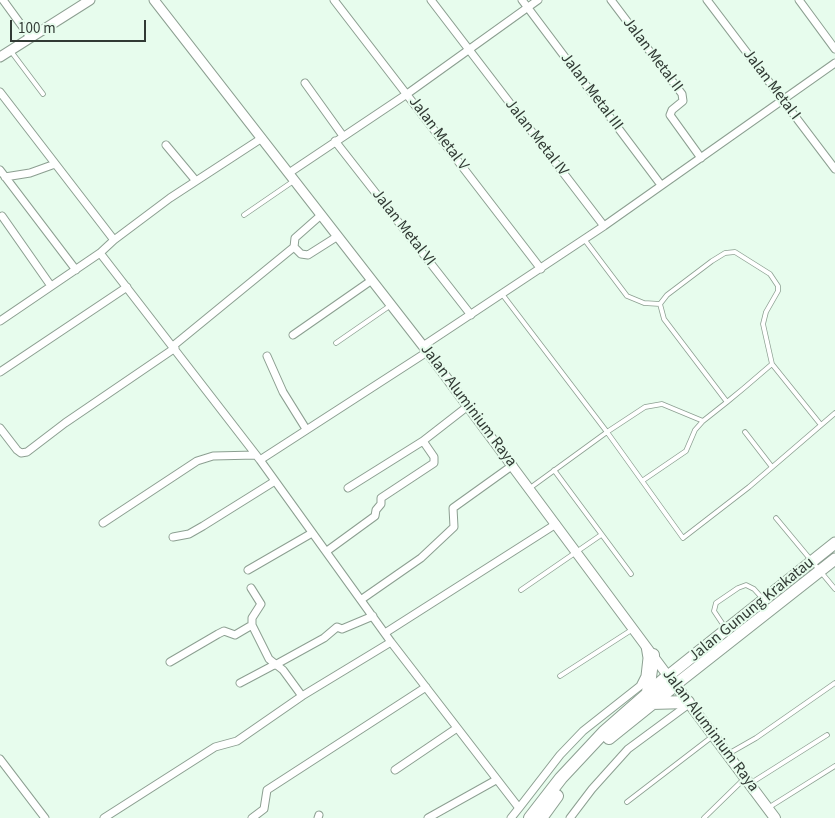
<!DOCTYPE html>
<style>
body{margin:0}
#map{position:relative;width:835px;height:818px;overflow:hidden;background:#e7fced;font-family:"Source Sans 3",sans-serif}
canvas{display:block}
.scale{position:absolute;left:10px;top:20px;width:136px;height:22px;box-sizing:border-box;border:2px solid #313a34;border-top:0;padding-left:6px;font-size:15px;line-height:18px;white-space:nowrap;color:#313a34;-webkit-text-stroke:4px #e7fced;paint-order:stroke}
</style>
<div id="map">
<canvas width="835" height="818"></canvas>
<div class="scale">100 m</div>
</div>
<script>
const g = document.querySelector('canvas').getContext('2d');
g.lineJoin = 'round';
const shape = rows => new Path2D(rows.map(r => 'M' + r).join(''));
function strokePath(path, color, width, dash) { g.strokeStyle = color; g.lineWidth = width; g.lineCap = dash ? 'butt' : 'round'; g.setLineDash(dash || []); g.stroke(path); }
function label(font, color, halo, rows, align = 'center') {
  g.font = font + ' "Source Sans 3",sans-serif'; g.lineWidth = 4; g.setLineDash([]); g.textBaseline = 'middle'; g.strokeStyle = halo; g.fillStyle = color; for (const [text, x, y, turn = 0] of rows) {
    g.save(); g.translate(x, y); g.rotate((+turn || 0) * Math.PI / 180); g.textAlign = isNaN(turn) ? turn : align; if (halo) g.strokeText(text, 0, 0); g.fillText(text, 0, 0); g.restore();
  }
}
const service = shape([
 [10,50,43,94],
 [244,215,295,180],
 [584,239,627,296,644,303,660,304],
 [502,294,607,432,683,538,749,487,835,413],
 [336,343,391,305],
 [772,364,821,425],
 [745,432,772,467],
 [554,470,631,574],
 [642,481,686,451,695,430,703,421,727,402,744,388,772,364,763,324,766,312,778,291,778,286,770,274,735,252,725,253,712,261,667,295,660,304,664,319,727,402],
 [530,488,607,432,645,407,662,404,703,421],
 [776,518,835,589],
 [521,590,601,535],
 [726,629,714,611,716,603,738,588,746,585,754,589,763,599],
 [560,676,633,629],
 [728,754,756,738,835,683],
 [751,783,827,735],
 [627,802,713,736],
 [768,808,835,766],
 [704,818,745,778]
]);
const minor = shape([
 [3,0,30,37],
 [334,0,541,269],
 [431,0,604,226],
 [522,0,661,185],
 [611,0,682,94,683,101,672,110,670,115,701,158],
 [707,0,835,169],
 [799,0,835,49],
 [305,83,343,136],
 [0,92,114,240],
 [335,141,471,315],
 [166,145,196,181],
 [0,170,76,270],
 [289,173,407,94,538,0],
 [5,177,30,173,55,164],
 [2,216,51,286],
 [294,247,295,238,321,215],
 [100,253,260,460,391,642,519,808,511,818],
 [0,321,100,253,114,240,170,198,262,138],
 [293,335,372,280],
 [173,346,294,247,301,254,308,255,338,236],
 [423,346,604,226,835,63],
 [267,356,283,392,306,429],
 [0,372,127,287],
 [0,428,17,450,21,453,27,452,65,423,175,348],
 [260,460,427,352],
 [348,488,423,441],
 [103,523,197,461,213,456,256,455],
 [173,537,189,534,203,526,275,481],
 [327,551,375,516,376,510,381,504,381,498,434,463,434,457,423,441,468,406],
 [248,570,312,533],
 [251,588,261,604,252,618,252,625,269,659,283,670,302,696],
 [362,599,421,558,454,527,453,508,513,465],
 [385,633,556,524],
 [170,662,218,634,224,631,235,635,252,625],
 [275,665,324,638,337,627,342,629,373,616],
 [240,683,274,665],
 [0,759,45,818],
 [395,770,457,728],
 [519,808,560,755,583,731,640,686,645,676,647,658,645,646],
 [104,818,215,747,237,741,302,696,391,642],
 [252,818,264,809,267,790,426,687],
 [318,818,319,815],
 [428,818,496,780],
 [570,818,592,789,628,749,689,704]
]);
const tertiary = shape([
 [154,0,423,346,668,676],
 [0,57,90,0]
]);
const secondary = shape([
 [671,679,775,818]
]);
const trunk = shape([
 [668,676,835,543],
 [675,685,835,559]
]);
const motorway = shape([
 [648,692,653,655],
 [651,703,688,702],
 [609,738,675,685],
 [530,818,561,778,604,732,668,676],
 [541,818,557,796]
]);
const streetNames = [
 ["Jalan Metal II",652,55,53],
 ["Jalan Metal I",771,85,53],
 ["Jalan Metal III",591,92,53],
 ["Jalan Metal V",438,134,53],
 ["Jalan Metal IV",536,138,52],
 ["Jalan Metal VI",403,228,52],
 ["Jalan Aluminium Raya",468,406,53],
 ["Jalan Gunung Krakatau",752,610,-39],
 ["Jalan Aluminium Raya",710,731,53]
];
strokePath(service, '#8c9f91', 5.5);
strokePath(minor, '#8c9f91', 9);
strokePath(tertiary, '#8c9f91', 11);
strokePath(secondary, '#8c9f91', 12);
strokePath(trunk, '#8c9f91', 13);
strokePath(motorway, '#8c9f91', 14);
strokePath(service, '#fff', 4);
strokePath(minor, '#fff', 7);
strokePath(tertiary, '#fff', 9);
strokePath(secondary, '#fff', 10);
strokePath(trunk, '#fff', 11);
strokePath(motorway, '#fff', 12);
label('16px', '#313a34', '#e7fced', streetNames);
</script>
